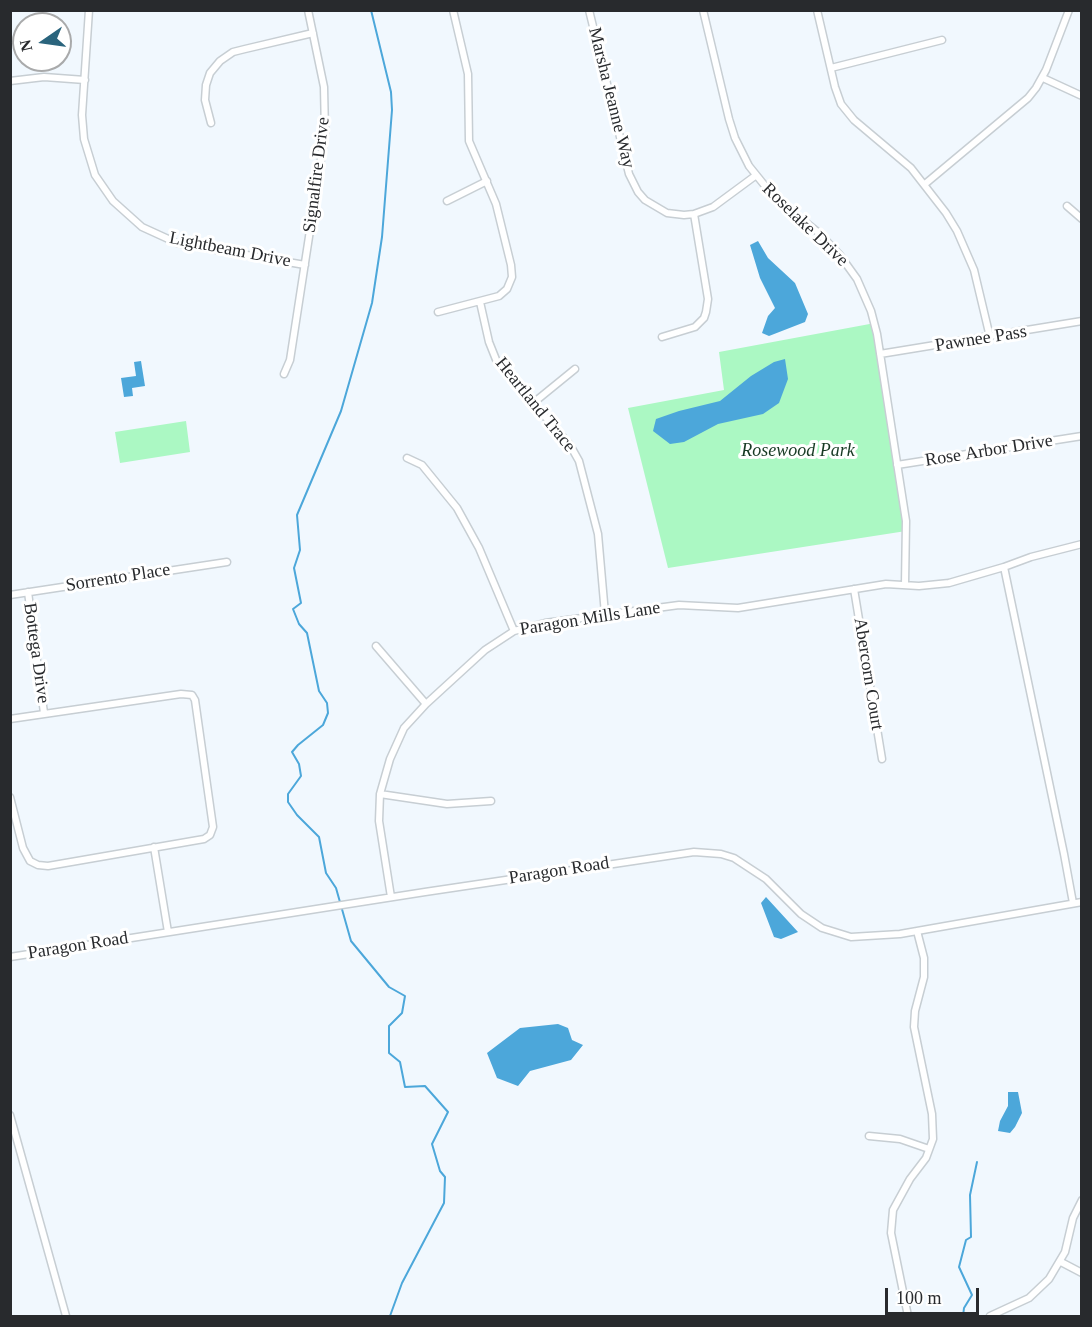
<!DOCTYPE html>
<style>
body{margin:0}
#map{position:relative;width:1092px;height:1327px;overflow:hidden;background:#f1f8fe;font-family:"Times New Roman",serif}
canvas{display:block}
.frame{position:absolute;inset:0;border:12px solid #282a2d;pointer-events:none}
.north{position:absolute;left:12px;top:12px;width:60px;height:60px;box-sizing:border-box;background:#fff;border:2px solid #a9aaab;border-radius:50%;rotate:257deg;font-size:16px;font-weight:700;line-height:24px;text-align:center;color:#282a2d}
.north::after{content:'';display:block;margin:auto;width:21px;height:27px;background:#2a647d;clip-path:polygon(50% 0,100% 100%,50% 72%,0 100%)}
.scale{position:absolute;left:885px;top:1288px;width:94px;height:27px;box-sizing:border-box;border:3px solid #282a2d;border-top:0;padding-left:8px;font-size:18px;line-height:21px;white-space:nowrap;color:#282a2d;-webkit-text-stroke:4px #fff;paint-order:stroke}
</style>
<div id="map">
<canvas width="1092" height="1327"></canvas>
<div class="frame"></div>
<div class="north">N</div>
<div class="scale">100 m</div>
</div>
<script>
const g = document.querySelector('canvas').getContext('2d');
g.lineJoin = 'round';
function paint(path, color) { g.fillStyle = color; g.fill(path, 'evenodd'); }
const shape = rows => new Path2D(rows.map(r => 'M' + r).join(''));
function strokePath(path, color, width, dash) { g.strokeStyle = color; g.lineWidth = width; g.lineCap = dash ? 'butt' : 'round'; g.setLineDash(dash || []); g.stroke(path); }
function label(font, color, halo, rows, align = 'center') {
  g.font = font + ' "Times New Roman",serif'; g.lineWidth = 6; g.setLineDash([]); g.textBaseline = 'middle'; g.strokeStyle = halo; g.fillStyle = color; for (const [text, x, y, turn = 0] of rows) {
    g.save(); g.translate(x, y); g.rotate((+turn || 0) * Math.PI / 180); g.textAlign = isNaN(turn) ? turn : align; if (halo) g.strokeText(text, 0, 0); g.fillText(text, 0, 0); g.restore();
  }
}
const green = shape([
 [875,323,906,531,668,568,628,408,724,390,719,352],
 [186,421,190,452,120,463,115,432]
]);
const water = shape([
 [758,241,768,258,795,283,808,314,805,322,769,336,762,333,768,316,775,308,760,278,750,245],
 [785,359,788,379,779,403,763,414,718,424,684,442,670,444,653,431,656,419,679,411,720,401,751,376,774,362],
 [141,361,145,386,132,388,133,396,124,397,121,378,136,376,134,362],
 [766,897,798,932,781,939,774,937,761,903],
 [558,1024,568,1028,572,1040,583,1045,571,1060,530,1071,518,1086,497,1078,487,1053,520,1028],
 [1008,1092,1018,1092,1022,1113,1015,1127,1010,1133,998,1131,1000,1121,1008,1106]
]);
const stream = shape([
 [371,10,391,92,392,110,382,237,372,303,341,411,297,515,300,550,294,568,301,603,293,609,299,624,307,633,319,691,327,703,328,713,323,725,298,745,292,752,299,764,301,776,288,794,288,802,297,815,319,837,326,873,336,888,351,941,389,987,405,996,402,1013,389,1026,389,1053,400,1062,405,1087,425,1086,448,1112,432,1144,440,1171,445,1177,444,1203,402,1283,390,1316],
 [963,1316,964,1308,972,1295,959,1267,966,1240,971,1237,970,1195,977,1162]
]);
const minor = shape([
 [89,10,82,115,84,139,95,175,113,201,142,227,177,243,305,265],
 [589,10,629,174,638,192,645,200,667,213,684,215,694,214,713,207,755,176],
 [703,10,729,119,735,138,749,166,774,197,819,233,839,254,857,279,871,311,877,334,906,521,905,585],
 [817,10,835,87,841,104,854,120,911,168,946,213,957,231,974,270,990,337],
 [831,68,942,40],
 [1043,78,1082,96],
 [10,81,44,77,85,80],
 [211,123,205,100,206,85,210,73,220,61,233,52,245,49,313,33],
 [925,184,1028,98,1036,88,1046,70,1069,10],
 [447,201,487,181],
 [1067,206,1082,219],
 [480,302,489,342,497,362,570,445,579,461,598,534,605,614],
 [438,312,499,296,507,289,512,277,511,265,496,204,469,141,468,74,453,10],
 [662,337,695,327,704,318,706,312,708,299,694,214],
 [880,354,1082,321],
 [284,374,290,360,325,133,324,87,308,10],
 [532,404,575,369],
 [407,458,422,465,457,508,479,548,514,631],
 [897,465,1082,436],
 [854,589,882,759],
 [28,592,44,713],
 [10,595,227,562],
 [376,646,426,704],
 [10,719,181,694,192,695,195,700,213,827,210,835,204,839,48,866,38,865,30,861,23,848,10,797],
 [380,794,447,804,491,801],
 [154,847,168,932],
 [391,897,379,821,380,794,390,759,404,728,426,704,485,650,514,631,545,623,679,605,738,608,886,584,919,586,949,583,1004,567],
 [1073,903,1064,854,1004,567,1031,557,1082,544],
 [10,957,425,892,694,852,721,854,734,858,766,879,801,914,822,928,851,937,900,934,1082,902],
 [10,1115,66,1316],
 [869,1136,900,1139,929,1149],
 [1061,1262,1082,1273],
 [908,1316,891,1233,893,1210,910,1179,926,1158,933,1139,932,1114,914,1027,915,1011,924,977,924,958,917,931],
 [990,1316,1029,1298,1049,1279,1065,1252,1073,1218,1082,1200]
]);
const streetNames = [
 ["Marsha Jeanne Way",611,98,76],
 ["Signalfire Drive",317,175,-83],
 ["Roselake Drive",805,225,44],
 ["Lightbeam Drive",230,250,11],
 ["Pawnee Pass",981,339,-9],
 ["Heartland Trace",535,405,51],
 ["Rose Arbor Drive",989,451,-9],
 ["Sorrento Place",118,578,-9],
 ["Paragon Mills Lane",590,619,-9],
 ["Bottega Drive",36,653,82],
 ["Abercorn Court",868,674,81],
 ["Paragon Road",559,871,-9],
 ["Paragon Road",78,946,-9]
];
const parkNames = [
 ["Rosewood Park",798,451]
];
paint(green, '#abf8c3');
paint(water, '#4ca7da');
strokePath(stream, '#4ca7da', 2);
strokePath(minor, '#c7ced3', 9);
strokePath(minor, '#fff', 6);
label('18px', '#282a2d', '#fff', streetNames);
label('italic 18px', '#173a24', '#fff', parkNames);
</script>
